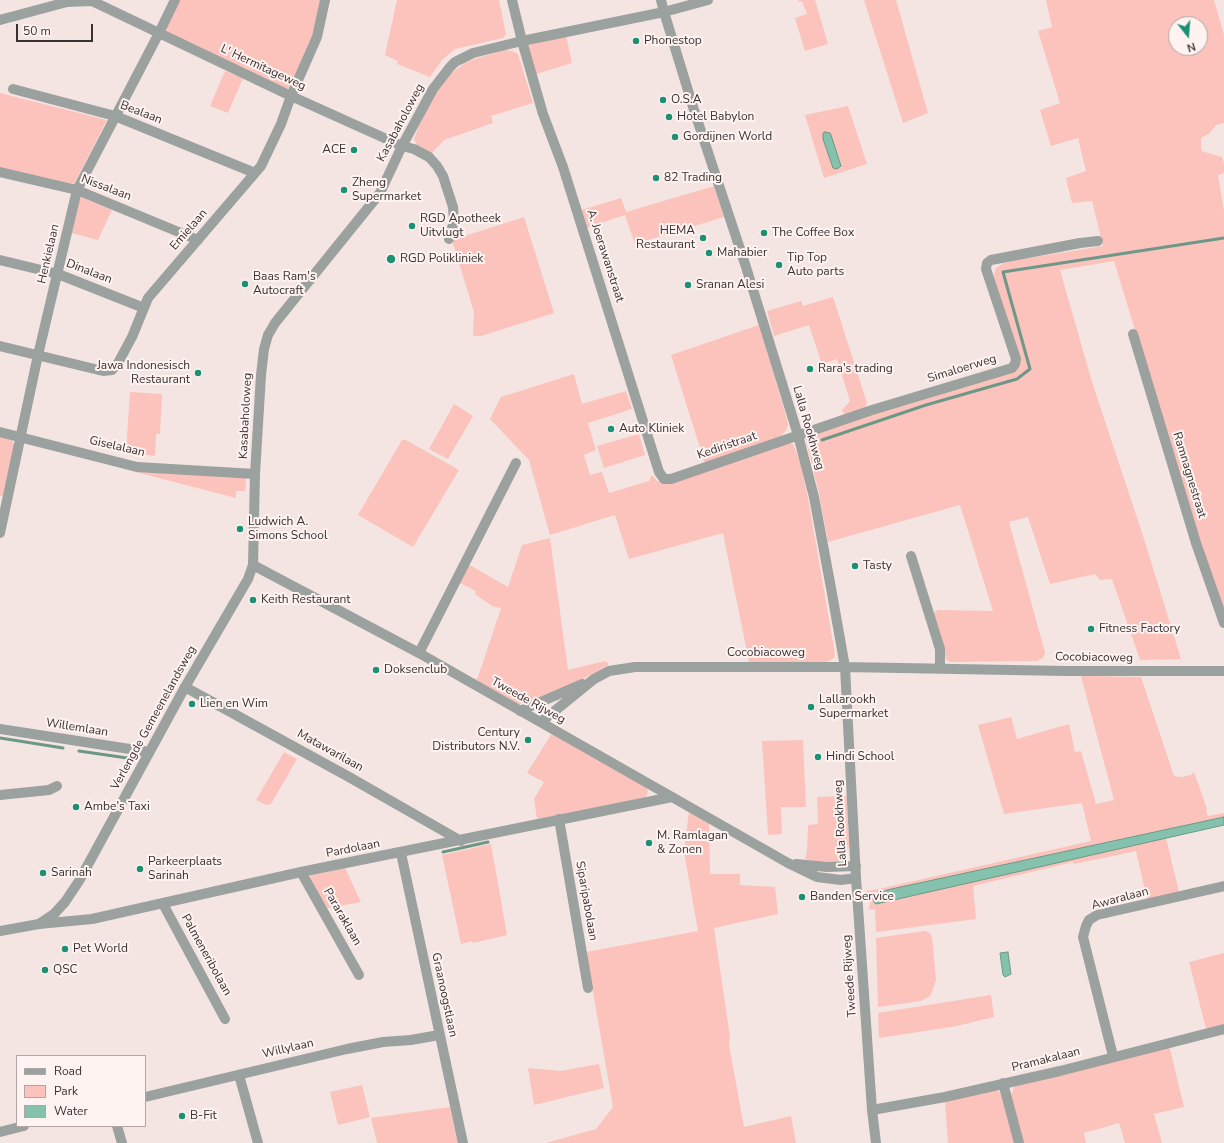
<!DOCTYPE html>
<style>
body{margin:0}
#map{position:relative;width:1224px;height:1143px;overflow:hidden;background:#f4e5e2;font-family:"Nunito Sans",sans-serif}
canvas{display:block}
.legend{position:absolute;left:16px;top:1055px;width:130px;height:72px;box-sizing:border-box;background:#fff3f1;border:1px solid #afa6a5;margin:0;padding:5px 7px;list-style:none;font-size:12px;color:#383332}
.legend li{display:flex;align-items:center;gap:8px;height:20px}
.legend b{width:20px;border:1px solid #afa6a5}
.north{position:absolute;left:1168px;top:16px;width:40px;height:40px;box-sizing:border-box;background:#fff3f1;border:1px solid #afa6a5;border-radius:50%;rotate:163deg;font-size:11px;font-weight:700;line-height:16px;text-align:center;color:#383332}
.north::after{content:'';display:block;margin:auto;width:14px;height:18px;background:#1c9073;clip-path:polygon(50% 0,100% 100%,50% 72%,0 100%)}
.scale{position:absolute;left:16px;top:24px;width:77px;height:18px;box-sizing:border-box;border:2px solid #383332;border-top:0;padding-left:5px;font-size:12px;line-height:14px;white-space:nowrap;color:#383332;-webkit-text-stroke:3px #fff3f1;paint-order:stroke}
</style>
<div id="map">
<canvas width="1224" height="1143"></canvas>
<ul class="legend">
<li><b style="height:5px;background:#9ba19e"></b>Road</li>
<li><b style="height:11px;background:#fbc3bb"></b>Park</li>
<li><b style="height:11px;background:#84c2ad"></b>Water</li>
</ul>
<div class="north">N</div>
<div class="scale">50 m</div>
</div>
<script>
const g = document.querySelector('canvas').getContext('2d');
g.lineJoin = 'round';
function paint(path, color) { g.fillStyle = color; g.fill(path, 'evenodd'); }
const shape = rows => new Path2D(rows.map(r => 'M' + r).join(''));
function strokePath(path, color, width, dash) { g.strokeStyle = color; g.lineWidth = width; g.lineCap = dash ? 'butt' : 'round'; g.setLineDash(dash || []); g.stroke(path); }
function label(font, color, halo, rows, align = 'center') {
  g.font = font + ' "Nunito Sans",sans-serif'; g.lineWidth = 4; g.setLineDash([]); g.textBaseline = 'middle'; g.strokeStyle = halo; g.fillStyle = color; for (const [text, x, y, turn = 0] of rows) {
    g.save(); g.translate(x, y); g.rotate((+turn || 0) * Math.PI / 180); g.textAlign = isNaN(turn) ? turn : align; if (halo) g.strokeText(text, 0, 0); g.fillText(text, 0, 0); g.restore();
  }
}
const green = shape([
 [179,0,320,0,314,33,292,87,285,89,167,32,166,29],
 [397,0,499,0,506,34,503,38,455,49,442,60,430,77,397,64,398,61,385,55],
 [798,0,815,0,828,44,805,51,795,18,807,14,802,1,799,2],
 [864,0,896,0,928,113,903,123],
 [1046,0,1214,0,1224,35,1224,123,1216,125,1209,134,1201,138,1201,151,1222,157,1224,163,1224,173,1218,175,1224,211,1224,616,1202,550,1114,261,1060,270,1092,382,1145,542,1181,659,1140,660,1112,579,1100,580,1095,574,1050,584,1028,517,1009,522,1043,645,1045,652,1044,657,1037,661,949,662,946,659,933,613,938,610,993,611,960,505,828,542,819,493,805,437,869,414,1015,370,995,283,994,274,996,268,1002,264,1010,261,1103,246,1092,201,1072,203,1068,187,1066,178,1086,171,1078,138,1051,146,1040,110,1060,103,1038,31,1052,27],
 [1176,24,1200,24,1200,48,1176,48],
 [566,35,572,63,533,75,527,48,529,45],
 [506,50,512,51,518,54,533,103,491,116,493,123,444,140,431,154,417,145,414,139,420,123,439,87,447,76,465,63,477,58],
 [225,71,243,78,228,113,210,106],
 [0,93,107,120,74,184,0,168],
 [848,106,867,164,824,178,805,115],
 [714,186,724,217,635,244,625,215,583,229,578,211,621,198,626,212],
 [81,197,112,210,98,240,71,233,76,205],
 [524,217,554,313,481,336,473,336,474,312,452,240],
 [833,297,867,403,864,409,846,416,842,410,850,401,837,359,822,364,809,325,774,336,767,311,801,301,803,306],
 [759,325,787,419,788,425,787,428,784,433,779,437,705,464,671,355],
 [574,374,582,404,626,391,632,409,588,423,596,450,584,455,590,475,602,472,609,493,649,481,652,475,657,481,662,483,788,443,793,444,800,461,808,498,835,654,834,658,824,663,749,662,723,533,629,559,615,515,550,535,529,460,490,419,501,397],
 [130,392,162,394,160,434,156,434,155,456,126,452],
 [454,404,473,416,448,459,429,449],
 [639,434,645,455,604,468,597,446],
 [0,437,12,440,15,448,4,496,0,496],
 [402,440,406,440,459,470,413,547,358,515],
 [124,469,246,478,245,491,236,491,236,498],
 [550,538,568,670,605,661,608,663,608,665,578,682,531,701,518,704,475,681,478,677,501,608,492,606,475,594,476,591,458,582,468,564,508,587,522,545],
 [1081,676,1141,677,1174,776,1182,777,1191,775,1194,772,1207,809,1206,810,1208,816,1224,813,1224,817,887,890,875,896,876,904,1166,838,1179,892,1147,900,1136,851,1074,864,1073,862,973,886,976,919,876,932,875,909,869,910,871,897,865,895,865,892,867,891,883,888,1091,841,1082,803,1004,814,978,725,1011,717,1017,739,1069,724,1075,752,1081,751,1096,804,1114,800],
 [552,733,645,786,648,791,647,795,643,800,537,819,534,799,544,782,527,773],
 [803,740,806,807,781,807,782,834,768,835,762,741],
 [284,752,297,759,271,804,266,805,256,800],
 [847,796,849,846,846,857,838,862,817,862,805,859,807,851,808,825,818,824,817,797],
 [689,811,709,823,710,874,740,874,740,885,775,887,778,914,714,928,730,1037,729,1045,744,1127,791,1116,796,1143,546,1143,596,1129,613,1107,586,952,698,931,684,852],
 [491,844,507,935,473,943,472,941,461,944,442,855],
 [345,868,361,902,329,908,324,906,309,876],
 [925,931,930,933,932,937,936,980,932,992,930,996,921,1001,878,1007,876,938],
 [1224,953,1224,1024,1206,1029,1189,962],
 [991,995,994,1017,957,1026,879,1038,878,1013],
 [1169,1045,1184,1107,1154,1114,1162,1143,1125,1143,1119,1123,1084,1133,1086,1143,1022,1143,1011,1096,1014,1087,1017,1085],
 [599,1064,604,1088,534,1105,528,1068,561,1071],
 [362,1085,370,1117,338,1125,330,1092],
 [995,1089,1000,1092,1004,1100,1015,1143,948,1143,945,1101],
 [450,1107,458,1143,377,1143,371,1118]
]);
const water = shape([
 [825,132,830,133,831,135,841,166,837,169,833,168,823,139,823,133,825,132],
 [1224,817,1224,825,876,904,874,902,873,898,875,896,887,890,1224,817],
 [1008,952,1011,974,1005,977,1003,975,1000,953,1008,952]
]);
const stream = shape([
 [822,440,926,405,1017,379,1030,369,1003,272,1224,238],
 [0,738,63,748],
 [79,751,134,759],
 [443,852,488,842]
]);
const minor = shape([
 [512,0,522,41,543,114,563,167,659,472,664,479,671,479,872,410,1012,368,1015,364,1016,359,986,269,987,263,991,260,1080,243,1098,241],
 [0,20,67,2,92,1,291,96,402,146,414,149,429,157,437,166,443,176,453,207,454,221,449,239],
 [13,89,115,116,255,173],
 [0,172,77,190,198,240],
 [0,260,58,274,144,308],
 [1133,334,1196,543,1224,623],
 [0,346,103,371,112,370,118,363,132,337,148,298,261,166,281,124,291,96,317,37,325,0],
 [0,432,137,467,255,474],
 [0,533,38,355,77,190,159,33,175,0],
 [911,556,940,649,940,668],
 [253,565,419,653,788,863,817,877,841,880,856,878],
 [419,653,516,463],
 [185,687,349,777,461,841],
 [520,711,582,684],
 [541,722,594,679,609,671,635,667,845,667],
 [0,729,149,752],
 [0,795,49,790,57,786],
 [559,819,588,988],
 [401,853,463,1143],
 [796,864,827,867,856,866],
 [301,872,359,975],
 [163,904,225,1019],
 [39,924,92,919,301,872,672,797],
 [1113,1056,1083,937,1086,926,1089,920,1097,915,1224,886],
 [239,1075,258,1143],
 [1003,1083,1019,1143],
 [145,1097,347,1049,383,1042,411,1040,439,1035],
 [872,1110,945,1097,1060,1071,1224,1029],
 [117,1126,122,1143],
 [0,1132,24,1126]
]);
const tertiary = shape([
 [661,0,664,12,694,110,746,267,798,435,814,497,831,588,845,667,856,878,872,1110,876,1143],
 [845,667,1066,671,1224,671],
 [0,931,39,924,54,914,65,902,79,881,185,687,248,579,253,565,255,474,261,375,264,349,268,335,275,323,380,193,402,146,433,89,450,67,455,62,473,53,522,41,664,12,708,0]
]);
const markers = [
 [636,41,4,"#1c9073"],
 [663,100,4,"#1c9073"],
 [669,117,4,"#1c9073"],
 [675,137,4,"#1c9073"],
 [354,150,4,"#1c9073"],
 [656,178,4,"#1c9073"],
 [344,190,4,"#1c9073"],
 [412,226,4,"#1c9073"],
 [764,233,4,"#1c9073"],
 [703,238,4,"#1c9073"],
 [709,253,4,"#1c9073"],
 [391,259,5,"#1c9073"],
 [779,265,4,"#1c9073"],
 [245,284,4,"#1c9073"],
 [688,285,4,"#1c9073"],
 [810,369,4,"#1c9073"],
 [198,373,4,"#1c9073"],
 [611,429,4,"#1c9073"],
 [240,529,4,"#1c9073"],
 [855,566,4,"#1c9073"],
 [253,600,4,"#1c9073"],
 [1091,629,4,"#1c9073"],
 [376,670,4,"#1c9073"],
 [192,704,4,"#1c9073"],
 [811,707,4,"#1c9073"],
 [528,740,4,"#1c9073"],
 [818,757,4,"#1c9073"],
 [76,807,4,"#1c9073"],
 [649,843,4,"#1c9073"],
 [140,869,4,"#1c9073"],
 [43,873,4,"#1c9073"],
 [802,897,4,"#1c9073"],
 [65,949,4,"#1c9073"],
 [45,970,4,"#1c9073"],
 [182,1116,4,"#1c9073"]
];
const poiNames = [
 ["Phonestop",644,41],
 ["O.S.A",671,100],
 ["Hotel Babylon",677,117],
 ["Gordijnen World",683,137],
 ["ACE",346,150,"right"],
 ["82 Trading",664,178],
 ["Zheng",352,183],
 ["Supermarket",352,197],
 ["RGD Apotheek",420,219],
 ["Uitvlugt",420,233],
 ["HEMA",695,231,"right"],
 ["Restaurant",695,245,"right"],
 ["The Coffee Box",772,233],
 ["Mahabier",717,253],
 ["Tip Top",787,258],
 ["Auto parts",787,272],
 ["RGD Polikliniek",400,259],
 ["Baas Ram's",253,277],
 ["Autocraft",253,291],
 ["Sranan Alesi",696,285],
 ["Jawa Indonesisch",190,366,"right"],
 ["Restaurant",190,380,"right"],
 ["Rara's trading",818,369],
 ["Auto Kliniek",619,429],
 ["Ludwich A.",248,522],
 ["Simons School",248,536],
 ["Tasty",863,566],
 ["Keith Restaurant",261,600],
 ["Fitness Factory",1099,629],
 ["Doksenclub",384,670],
 ["Lallarookh",819,700],
 ["Supermarket",819,714],
 ["Lien en Wim",200,704],
 ["Century",520,733,"right"],
 ["Distributors N.V.",520,747,"right"],
 ["Hindi School",826,757],
 ["Ambe's Taxi",84,807],
 ["M. Ramlagan",657,836],
 ["& Zonen",657,850],
 ["Parkeerplaats",148,862],
 ["Sarinah",148,876],
 ["Sarinah",51,873],
 ["Banden Service",810,897],
 ["Pet World",73,949],
 ["QSC",53,970],
 ["B-Fit",190,1116]
];
const streetNames = [
 ["L' Hermitageweg",263,68,25],
 ["Bealaan",141,113,21],
 ["Kasabaholoweg",401,123,-62],
 ["Nissalaan",106,188,21],
 ["Emielaan",189,230,-49],
 ["Henkielaan",49,254,-77],
 ["A. Joerawanstraat",605,256,72],
 ["Dinalaan",89,272,21],
 ["Simaloerweg",962,369,-17],
 ["Kasabaholoweg",246,416,-87],
 ["Lalla Rookhweg",808,428,74],
 ["Kediristraat",727,446,-19],
 ["Giselalaan",117,447,13],
 ["Ramnagnestraat",1189,475,73],
 ["Cocobiacoweg",766,653],
 ["Cocobiacoweg",1094,658,1],
 ["Tweede Rijweg",528,701,29],
 ["Verlengde Gemeenelandsweg",154,718,-61],
 ["Willemlaan",77,728,9],
 ["Matawarilaan",330,751,29],
 ["Lalla Rookhweg",841,823,-93],
 ["Pardolaan",353,849,-11],
 ["Awaralaan",1120,899,-15],
 ["Siparipabolaan",586,901,80],
 ["Pararaklaan",342,917,60],
 ["Palmeneribolaan",206,955,61],
 ["Tweede Rijweg",850,976,-94],
 ["Graanoogstlaan",444,995,78],
 ["Willylaan",288,1049,-13],
 ["Pramakalaan",1046,1060,-14]
];
paint(green, '#fbc3bb');
paint(water, '#84c2ad');
strokePath(water, '#6d9788', 1);
strokePath(stream, '#6d9788', 3);
strokePath(minor, '#9ba19e', 10);
strokePath(tertiary, '#9ba19e', 10);
for (const [x, y, r, color] of markers) { const dot = new Path2D(); dot.arc(x, y, r, 0, 2 * Math.PI); g.fillStyle = color; g.fill(dot); strokePath(dot, '#fff3f1', 1.5); }
label('12px', '#383332', '#fff3f1', poiNames, 'left');
label('12px', '#383332', '#fff3f1', streetNames);
</script>
